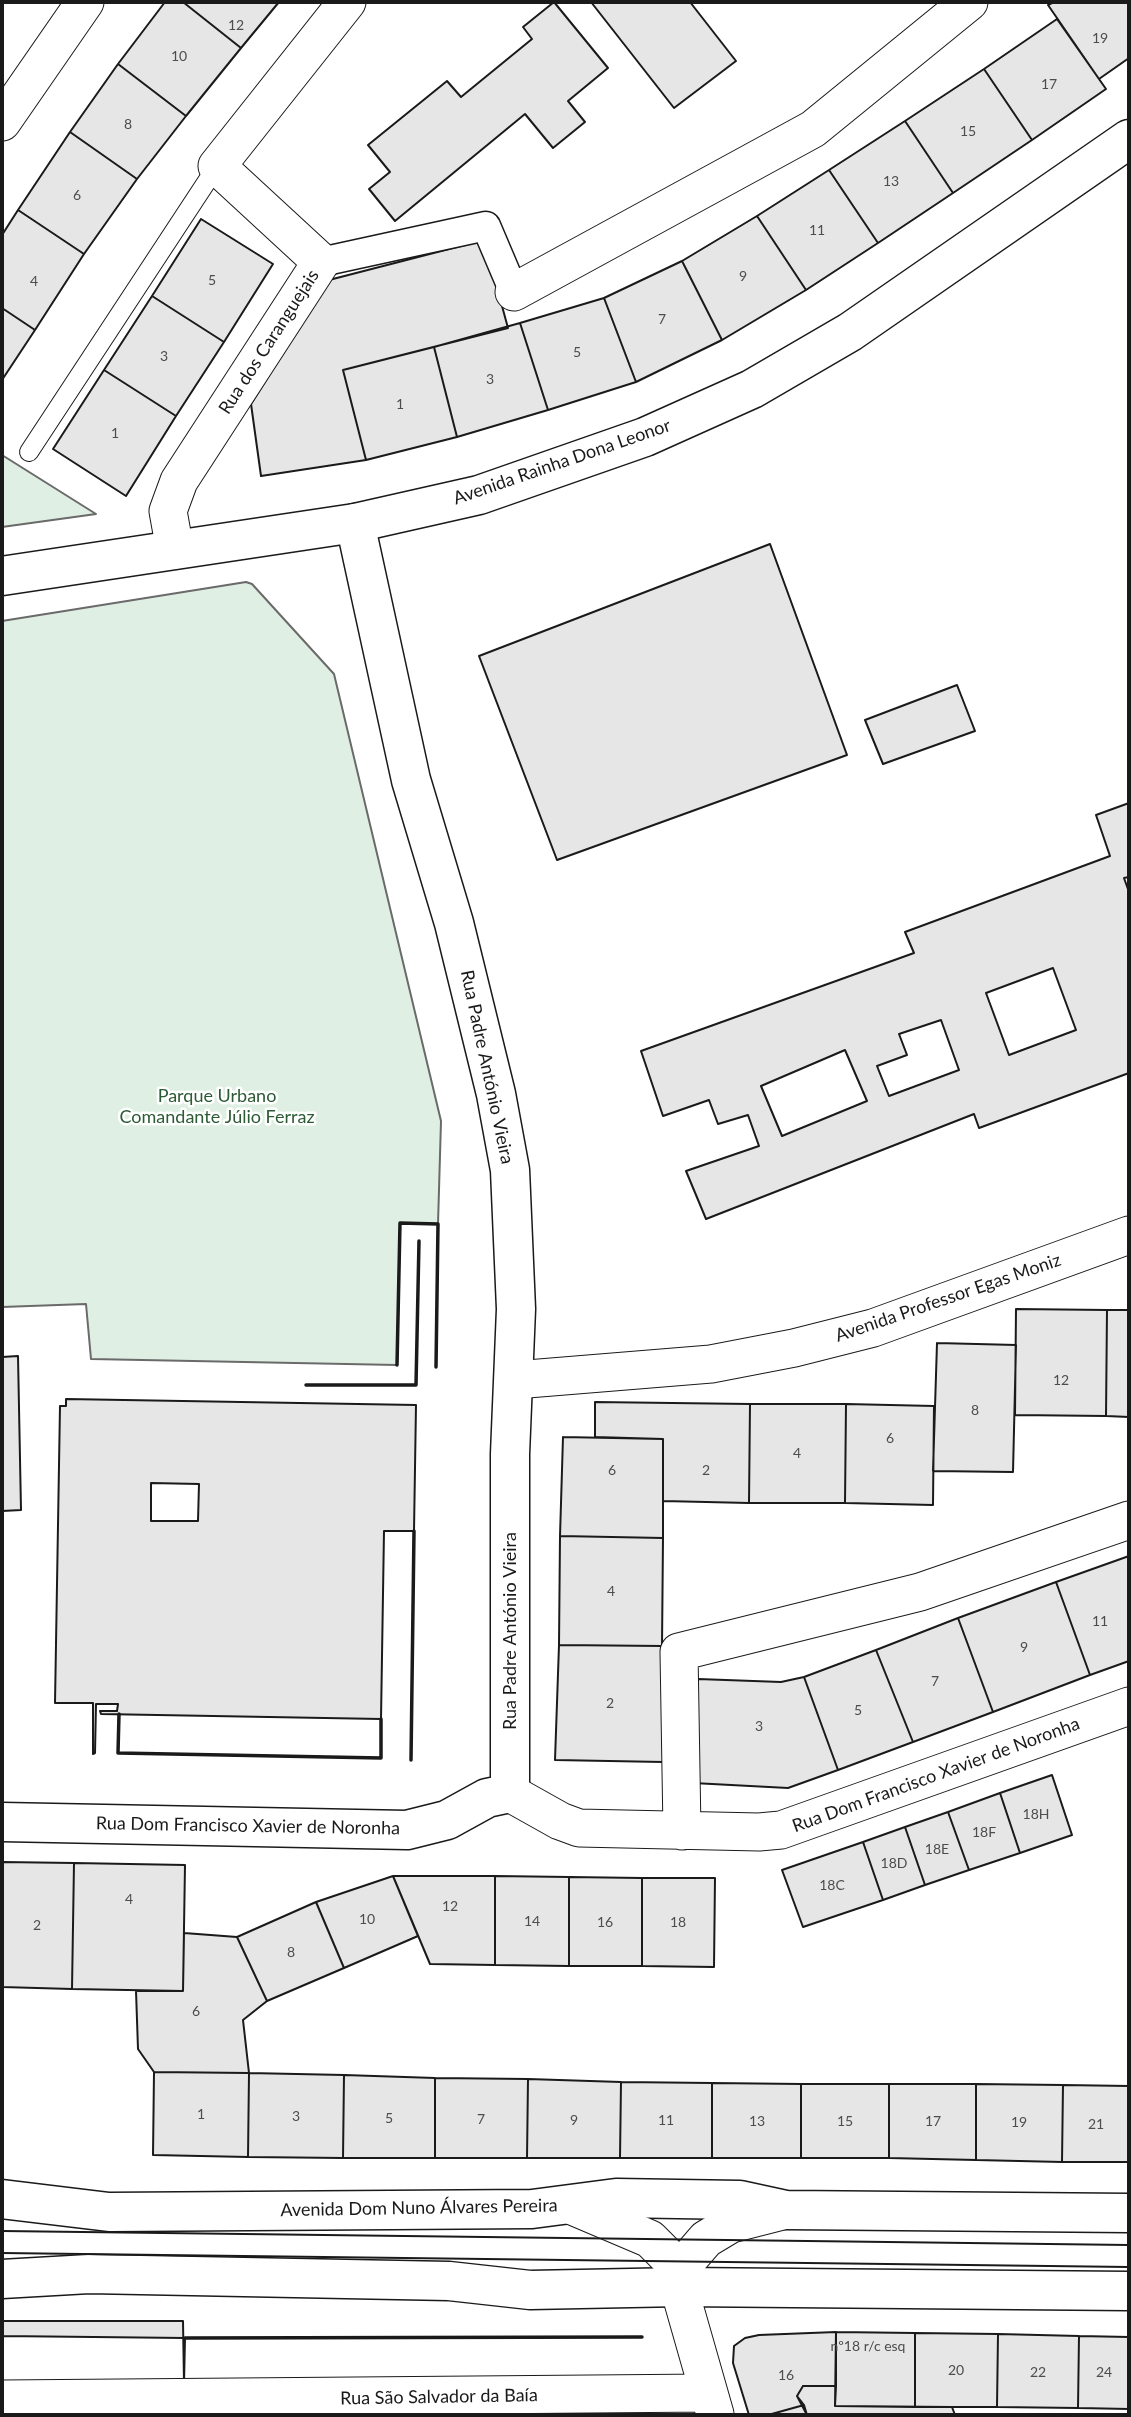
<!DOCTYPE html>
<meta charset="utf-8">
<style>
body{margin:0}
#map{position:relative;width:1131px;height:2417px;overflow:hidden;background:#fff;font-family:Lato,sans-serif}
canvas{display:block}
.frame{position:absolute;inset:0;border:4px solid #1a1a1a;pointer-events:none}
</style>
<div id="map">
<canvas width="1131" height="2417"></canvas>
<div class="frame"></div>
</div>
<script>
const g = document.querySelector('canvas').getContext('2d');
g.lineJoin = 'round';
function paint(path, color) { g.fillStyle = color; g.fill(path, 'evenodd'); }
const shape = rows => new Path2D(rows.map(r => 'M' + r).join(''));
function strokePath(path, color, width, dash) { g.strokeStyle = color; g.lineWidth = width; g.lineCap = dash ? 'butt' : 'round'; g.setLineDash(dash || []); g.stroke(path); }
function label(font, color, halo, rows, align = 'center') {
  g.font = font + ' Lato,sans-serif'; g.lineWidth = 5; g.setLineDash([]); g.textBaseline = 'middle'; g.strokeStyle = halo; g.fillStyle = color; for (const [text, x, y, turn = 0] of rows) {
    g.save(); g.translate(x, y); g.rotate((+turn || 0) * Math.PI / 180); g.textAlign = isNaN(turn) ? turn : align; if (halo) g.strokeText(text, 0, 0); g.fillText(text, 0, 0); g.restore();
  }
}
const green = shape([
 [2,455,96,514,2,527,2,455],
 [246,582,252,584,334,674,441,1121,438,1224,400,1223,397,1365,91,1359,86,1304,2,1307,2,621,246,582]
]);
const building = shape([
 [165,2,183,2,241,48,186,116,118,64,165,2],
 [183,2,279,2,241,48,183,2],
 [554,2,608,68,568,101,585,122,553,148,525,114,395,221,369,189,390,172,368,145,447,81,461,97,532,39,523,27,554,2],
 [591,2,690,2,736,61,674,108,591,2],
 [1054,2,1129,2,1129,58,1099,79,1048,5,1054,2],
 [1057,19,1106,89,1032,140,984,69,1057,19],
 [118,64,186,116,137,179,70,132,118,64],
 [984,69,1032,140,953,193,905,121,984,69],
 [905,121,953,193,878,243,829,170,905,121],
 [70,132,137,179,84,254,18,210,70,132],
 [829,170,878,243,806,290,757,216,829,170],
 [18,210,84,254,35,330,2,308,2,235,18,210],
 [757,216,806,290,722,340,682,261,757,216],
 [201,219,273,264,224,342,152,296,201,219],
 [484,240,508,328,343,370,366,460,261,476,251,404,329,280,484,240],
 [682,261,722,340,636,382,604,298,682,261],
 [152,296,224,342,176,416,104,370,152,296],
 [604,298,636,382,548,410,520,323,604,298],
 [2,308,35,330,2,380,2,308],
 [520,323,548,410,457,437,434,347,520,323],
 [434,347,457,437,366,460,343,370,434,347],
 [104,370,176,416,126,496,53,449,104,370],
 [770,544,847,755,557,860,479,656,770,544],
 [957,685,975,731,883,764,865,720,957,685],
 [1129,803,1129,877,1124,878,1129,892,1129,1073,979,1128,974,1114,706,1219,686,1171,759,1146,748,1115,718,1124,709,1100,663,1116,641,1051,914,953,905,932,1110,856,1096,815,1129,803],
 [1053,968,1076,1030,1009,1055,986,993,1053,968],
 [941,1020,959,1070,889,1096,877,1066,907,1055,899,1034,941,1020],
 [845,1050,867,1101,782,1136,761,1086,845,1050],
 [1016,1309,1107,1310,1106,1416,1015,1415,1016,1309],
 [1107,1310,1129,1310,1129,1417,1106,1416,1107,1310],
 [937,1343,1016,1345,1013,1472,933,1471,937,1343],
 [18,1356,21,1510,2,1511,2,1357,18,1356],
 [66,1399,416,1405,414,1531,384,1531,381,1719,101,1714,100,1711,117,1711,118,1704,96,1704,95,1753,93,1754,93,1703,55,1703,60,1406,66,1406,66,1399],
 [151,1483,199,1484,198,1521,151,1521,151,1483],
 [595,1402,750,1404,749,1503,663,1501,663,1439,595,1437,595,1402],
 [750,1404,846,1404,845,1503,749,1503,750,1404],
 [846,1404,934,1406,933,1505,845,1503,846,1404],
 [563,1437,663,1439,663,1538,560,1536,563,1437],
 [560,1536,663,1538,662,1646,559,1645,560,1536],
 [1129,1556,1129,1661,1090,1675,1056,1582,1129,1556],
 [1056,1582,1090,1675,993,1712,958,1618,1056,1582],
 [958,1618,993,1712,913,1742,876,1650,958,1618],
 [559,1645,662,1646,663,1762,555,1760,559,1645],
 [876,1650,913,1742,838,1770,804,1677,876,1650],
 [804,1677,838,1770,788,1788,693,1783,698,1679,781,1682,804,1677],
 [1052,1775,1072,1835,1020,1853,1000,1793,1052,1775],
 [1000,1793,1020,1853,969,1870,948,1812,1000,1793],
 [948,1812,969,1870,925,1885,905,1827,948,1812],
 [905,1827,925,1885,883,1900,863,1842,905,1827],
 [863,1842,883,1900,803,1927,782,1870,863,1842],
 [2,1862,74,1863,72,1989,2,1987,2,1862],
 [74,1863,185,1865,183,1991,72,1989,74,1863],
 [393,1876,418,1936,344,1968,316,1902,393,1876],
 [393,1876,495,1876,495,1965,430,1964,393,1876],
 [495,1876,569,1877,569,1966,495,1965,495,1876],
 [569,1877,642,1878,642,1966,569,1966,569,1877],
 [642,1878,715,1878,714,1967,642,1966,642,1878],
 [316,1902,344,1968,267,2001,237,1937,316,1902],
 [184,1933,237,1937,267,2001,243,2020,249,2073,154,2072,138,2049,136,1991,183,1991,184,1933],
 [154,2072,249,2073,248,2157,153,2155,154,2072],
 [249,2073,344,2075,343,2158,248,2157,249,2073],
 [344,2075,435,2078,435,2158,343,2158,344,2075],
 [435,2078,528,2079,527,2158,435,2158,435,2078],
 [528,2079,621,2082,620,2158,527,2158,528,2079],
 [621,2082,712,2083,712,2158,620,2158,621,2082],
 [712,2083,801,2084,801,2158,712,2158,712,2083],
 [801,2084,889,2084,889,2158,801,2158,801,2084],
 [889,2084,976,2084,976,2160,889,2158,889,2084],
 [976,2084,1063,2085,1062,2162,976,2160,976,2084],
 [1063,2085,1129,2086,1129,2162,1062,2162,1063,2085],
 [2,2321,183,2321,184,2383,2,2381,2,2321],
 [836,2332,915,2333,915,2407,835,2406,836,2332],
 [836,2332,836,2386,803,2386,797,2396,804,2405,768,2415,749,2415,733,2363,734,2346,745,2338,759,2335,836,2332],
 [915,2333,998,2334,997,2407,915,2407,915,2333],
 [998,2334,1079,2336,1078,2408,997,2407,998,2334],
 [2,2336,185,2338,184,2383,2,2381,2,2336],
 [1079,2336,1129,2337,1129,2409,1078,2408,1079,2336],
 [803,2386,836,2386,835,2406,952,2407,955,2415,807,2415,797,2396,803,2386],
 [804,2405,807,2415,768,2415,804,2405]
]);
const service = shape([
 [29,452,217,166]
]);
const pedestrian = shape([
 [321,262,486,226,514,292]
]);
const minor = shape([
 [2,122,85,2],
 [514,292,813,129,969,2],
 [175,550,168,511,179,481,321,262,217,166,347,2],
 [515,1380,711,1364,794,1348,873,1328,1129,1235],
 [510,1793,560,1821,579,1828,759,1832,781,1830,1129,1706],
 [682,1831,679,1652,920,1592,1129,1520],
 [570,2205,650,2239,671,2260,715,2414],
 [681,2287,687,2261,706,2239,731,2224,786,2210],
 [2,2399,708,2393]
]);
const tertiary = shape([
 [2,1822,407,1830,447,1820,487,1798,510,1793,510,1454,516,1309,510,1170,496,1094,454,923,411,780,355,523]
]);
const secondary = shape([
 [2,576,355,523,479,495,645,437,752,389,850,332,1129,139]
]);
const primary = shape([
 [2,2199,109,2212,532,2209,616,2198,740,2200,786,2210,1129,2213],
 [2,2279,89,2274,449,2281,530,2290,681,2287,1129,2291]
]);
const tram = shape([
 [2,2231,1129,2245],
 [2,2253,1129,2267]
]);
const wall = shape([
 [397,1365,400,1223,438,1224,436,1367],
 [306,1385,416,1385,419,1241],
 [119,1714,118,1753,381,1758,381,1719],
 [411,1760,414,1531],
 [185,2338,642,2337]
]);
const numberNames = [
 ["12",236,25],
 ["19",1100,38],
 ["10",179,56],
 ["17",1049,84],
 ["8",128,124],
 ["15",968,131],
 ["13",891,181],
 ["6",77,195],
 ["11",817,230],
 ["9",743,276],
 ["5",212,280],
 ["4",34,281],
 ["7",662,319],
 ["5",577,352],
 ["3",164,356],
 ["3",490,379],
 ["1",400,404],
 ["1",115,433],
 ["12",1061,1380],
 ["8",975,1410],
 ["6",890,1438],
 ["4",797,1453],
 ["6",612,1470],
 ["2",706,1470],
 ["4",611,1591],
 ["11",1100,1621],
 ["9",1024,1647],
 ["7",935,1681],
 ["2",610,1703],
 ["5",858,1710],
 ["3",759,1726],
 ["18H",1036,1814],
 ["18F",984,1832],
 ["18E",937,1849],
 ["18D",894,1863],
 ["18C",832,1885],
 ["4",129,1899],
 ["12",450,1906],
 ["10",367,1919],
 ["14",532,1921],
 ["16",605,1922],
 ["18",678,1922],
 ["2",37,1925],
 ["8",291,1952],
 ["6",196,2011],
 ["1",201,2114],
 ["3",296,2116],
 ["5",389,2118],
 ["7",481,2119],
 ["9",574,2120],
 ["11",666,2120],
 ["13",757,2121],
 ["15",845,2121],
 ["17",933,2121],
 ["19",1019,2122],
 ["21",1096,2124],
 ["nº18 r/c esq",868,2346],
 ["20",956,2370],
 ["22",1038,2372],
 ["24",1104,2372],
 ["16",786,2375]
];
const streetNames = [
 ["Rua dos Caranguejais",269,342,-57],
 ["Avenida Rainha Dona Leonor",562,462,-19],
 ["Rua Padre António Vieira",487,1067,78],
 ["Avenida Professor Egas Moniz",948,1298,-19],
 ["Rua Padre António Vieira",510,1631,-90],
 ["Rua Dom Francisco Xavier de Noronha",936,1775,-20],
 ["Rua Dom Francisco Xavier de Noronha",248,1826,1],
 ["Avenida Dom Nuno Álvares Pereira",419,2208,-1],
 ["Rua São Salvador da Baía",439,2397,-1]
];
const parkNames = [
 ["Parque Urbano",217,1096],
 ["Comandante Júlio Ferraz",217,1117]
];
paint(green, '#e0efe3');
strokePath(green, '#6a6a6a', 2);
paint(building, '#e6e6e6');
strokePath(building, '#1a1a1a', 2);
strokePath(service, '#1a1a1a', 20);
strokePath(pedestrian, '#1a1a1a', 31);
strokePath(minor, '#1a1a1a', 39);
strokePath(tertiary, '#1a1a1a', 41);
strokePath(secondary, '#1a1a1a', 41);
strokePath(primary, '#1a1a1a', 41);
strokePath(service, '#fff', 18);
strokePath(pedestrian, '#fff', 28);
strokePath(minor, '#fff', 37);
strokePath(tertiary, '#fff', 38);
strokePath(secondary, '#fff', 38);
strokePath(primary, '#fff', 38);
strokePath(tram, '#1a1a1a', 2);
strokePath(wall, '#1a1a1a', 3.5);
label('14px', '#4d4d4d', null, numberNames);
label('18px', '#1a1a1a', '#fff', streetNames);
label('18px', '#2b5a34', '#fff', parkNames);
</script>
